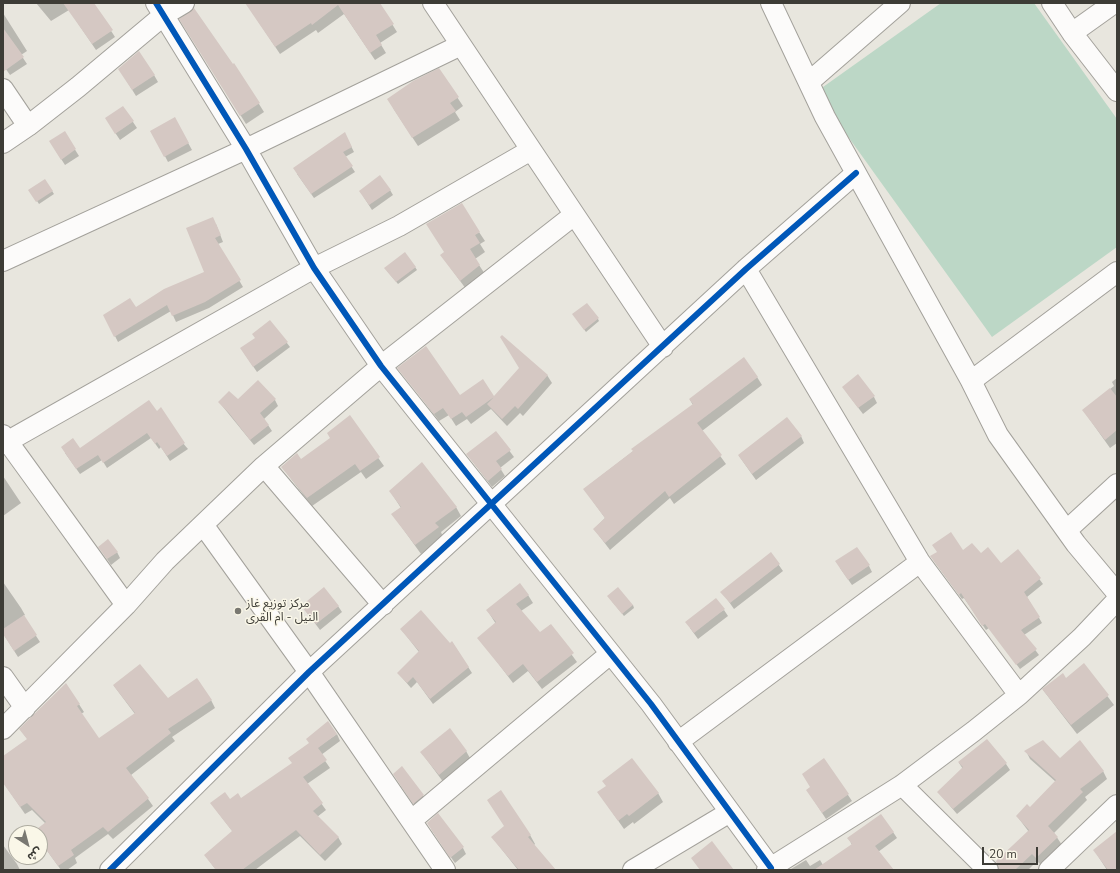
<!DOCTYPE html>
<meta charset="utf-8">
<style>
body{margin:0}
#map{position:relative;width:1120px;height:873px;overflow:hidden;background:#e8e6de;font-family:"Nunito Sans","Noto Sans Arabic",sans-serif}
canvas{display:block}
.frame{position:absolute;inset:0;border:4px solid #3d3c36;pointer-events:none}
.north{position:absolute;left:8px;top:825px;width:40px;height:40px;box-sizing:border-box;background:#faf7e8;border:1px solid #aeaca1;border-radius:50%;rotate:144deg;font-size:11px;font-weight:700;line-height:16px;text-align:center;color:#3d3c36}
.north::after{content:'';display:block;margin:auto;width:14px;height:18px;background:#797871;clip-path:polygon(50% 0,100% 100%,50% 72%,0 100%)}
.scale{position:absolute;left:982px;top:847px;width:56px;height:18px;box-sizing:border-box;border:2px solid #3d3c36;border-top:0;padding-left:5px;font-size:12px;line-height:14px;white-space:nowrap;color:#3d3c36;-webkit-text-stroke:3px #faf7e8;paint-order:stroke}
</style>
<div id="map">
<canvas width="1120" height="873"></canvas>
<div class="frame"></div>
<div class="north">ش</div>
<div class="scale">20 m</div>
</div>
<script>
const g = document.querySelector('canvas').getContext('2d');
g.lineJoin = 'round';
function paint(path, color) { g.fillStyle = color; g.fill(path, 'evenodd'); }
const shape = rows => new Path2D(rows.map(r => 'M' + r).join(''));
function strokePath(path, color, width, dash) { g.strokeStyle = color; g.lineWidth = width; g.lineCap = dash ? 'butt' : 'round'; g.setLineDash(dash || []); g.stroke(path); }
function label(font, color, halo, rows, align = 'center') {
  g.font = font + ' "Nunito Sans","Noto Sans Arabic",sans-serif'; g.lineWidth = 3; g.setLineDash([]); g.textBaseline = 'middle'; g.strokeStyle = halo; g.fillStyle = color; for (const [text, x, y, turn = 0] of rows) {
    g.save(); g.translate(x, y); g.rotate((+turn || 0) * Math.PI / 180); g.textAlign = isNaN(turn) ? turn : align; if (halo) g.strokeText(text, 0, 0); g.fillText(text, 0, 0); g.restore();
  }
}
const green = shape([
 [941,3,1034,3,1117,119,1117,247,992,337,816,92]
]);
const shadow = shape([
 [36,3,93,3,115,37,96,50,69,10,51,21],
 [246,3,379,3,397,32,380,43,386,53,375,60,344,14,318,33,316,30,280,54],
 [3,13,27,51,21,55,27,64,10,75,3,65],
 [186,28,259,104,264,112,246,124],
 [439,70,463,106,455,112,460,120,418,146,393,108],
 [123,75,154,75,158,82,136,96],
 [123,107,137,128,120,140,110,125],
 [175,119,192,150,168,162,152,131],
 [64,132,79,156,65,165,54,148],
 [347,138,354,152,345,157,355,172,314,198,297,174],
 [45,180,54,194,39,204,30,190],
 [390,190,393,195,372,210,363,196],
 [216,224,223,242,218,244,243,287,209,308,176,322,171,311,118,342,115,336,206,273],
 [479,232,485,241,480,244,485,252,475,259,485,274,466,289,441,255],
 [415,267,417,270,398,284,387,271],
 [575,317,598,319,599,321,586,332],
 [270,321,290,347,257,372,244,353],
 [399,368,460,397,483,381,494,398,520,369,547,375,552,383,523,416,520,413,507,426,491,409,471,424,467,419,456,426,449,415,439,421],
 [757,377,762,385,702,431,726,464,674,504,670,498,610,550,594,529,605,518,584,489,693,405,690,400],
 [1117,378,1117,443,1110,448,1083,410,1114,386,1112,382],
 [847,393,874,397,877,403,863,414],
 [275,400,278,406,264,419,272,431,254,445,219,402],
 [156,412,188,449,170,461,161,447,159,449,151,438,107,468,102,460,80,474,65,453,79,449],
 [349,417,384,466,366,479,361,472,312,506,282,467,301,460,331,439],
 [496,433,514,457,500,468,505,476,492,487,467,454],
 [801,436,804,443,756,480,739,456],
 [3,476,21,503,3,516],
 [390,491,456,507,461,516,441,532,443,537,421,554,393,515,401,508],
 [963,551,980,555,1001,565,1018,551,1043,584,1027,597,1042,623,1024,635,1039,655,1020,669,989,628,986,630,964,598,962,599,934,561],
 [117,552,120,558,111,565,103,553],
 [771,554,783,571,734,609,722,592],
 [869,566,872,572,852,585,840,568],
 [3,582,21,608,25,615,23,616,40,642,18,657,4,635,3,636],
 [528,595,533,603,521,611,540,634,550,625,577,662,542,689,528,671,513,683,479,638,496,624,487,610],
 [610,599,633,605,634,608,624,616],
 [302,606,338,606,342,612,320,630],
 [724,610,728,616,698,639,690,628],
 [401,629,450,644,452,642,472,673,433,704,417,682,411,688,398,673,419,652],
 [1084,665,1114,705,1077,734,1043,690,1066,679],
 [66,684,84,712,81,714,99,739,135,714,114,686,167,699,211,700,215,708,172,737,175,741,131,775,153,806,113,839,108,834,75,858,77,863,67,870,61,870,40,841,40,833,34,832,46,824,32,810,25,814,3,782,3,757,28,740,20,729],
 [337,734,340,741,321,755,330,768,307,784,326,810,317,817,338,837,342,844,325,861,300,836,255,870,216,870,205,855,233,832,216,810,230,801,241,799],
 [466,751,471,760,444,783,421,752],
 [1026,751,1103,771,1107,779,1085,797,1087,800,1054,833,1062,845,1041,865,1037,861,1028,870,1000,870,1029,832,1017,816,1030,808,1056,782,1030,759],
 [824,759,852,801,826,819,811,796,811,787],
 [959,763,1006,764,1010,770,957,814,938,792,963,769],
 [400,784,423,796,429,805,420,813],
 [598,792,658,793,663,802,634,824,633,822,624,829],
 [431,829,463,848,466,854,455,863],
 [893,832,897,838,878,852,892,870,791,869,806,860,810,866,820,860,823,865,852,845,849,839],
 [1117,833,1117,870,1107,870,1094,850],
 [530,835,535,844,534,845,554,870,518,870,492,837],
 [3,845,17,864,20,870,3,870]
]);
const building = shape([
 [63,3,94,3,113,30,92,44],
 [245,3,380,3,394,24,376,35,382,45,370,53,338,5,312,25,311,23,275,47],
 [194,8,233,64,234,63,260,103,240,116,179,19],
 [3,28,24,57,3,72],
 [139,51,155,75,132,90,118,69],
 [439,68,459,97,450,103,456,111,412,138,387,99,413,81],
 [123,106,134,121,115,134,105,118],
 [175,117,189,143,164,157,150,131],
 [65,131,76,149,61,160,49,141],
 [345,132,352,147,343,152,353,166,311,194,293,168],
 [380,175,391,190,369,205,359,191],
 [45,179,53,191,36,202,28,190],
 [462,203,480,232,475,235,480,243,470,249,480,265,460,281,440,255,444,252,426,224],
 [213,217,221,235,215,238,241,280,205,302,172,316,167,305,114,337,103,315,130,298,136,307,164,289,204,272,186,228],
 [405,252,416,267,396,282,384,268],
 [587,303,599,318,584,330,572,314],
 [270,320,288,342,253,367,240,348,255,338,252,334],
 [502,335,548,375,518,409,515,406,502,419,487,404,494,397,466,417,462,412,451,419,443,408,434,414,397,368,426,346,460,395,483,379,494,396,519,368,500,337],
 [744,357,758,377,697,423,722,455,669,497,665,491,605,543,593,529,605,518,583,489,633,451,631,449,693,404,689,399],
 [858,374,875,396,858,408,842,387],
 [258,380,276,399,260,413,269,425,250,440,229,413,218,402,229,391,238,399],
 [1110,388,1117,397,1117,430,1105,440,1082,410],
 [149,400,157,411,161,407,185,443,167,456,157,442,155,444,147,433,103,463,98,455,76,469,61,447,73,438,80,448],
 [350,415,380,457,360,471,355,464,307,498,281,467,297,453,301,459,330,438,327,433],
 [787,417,802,436,752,474,738,455],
 [496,431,511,450,496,461,502,469,488,481,466,454],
 [422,462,457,507,435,523,439,527,415,545,391,514,401,507,389,491],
 [951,532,963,550,972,543,981,553,988,547,1001,563,1018,549,1041,578,1024,592,1040,617,1021,630,1037,649,1016,665,985,624,982,626,961,593,959,595,930,556,937,552,932,545],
 [108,539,118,552,107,559,98,547],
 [857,547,870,565,848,580,835,561],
 [771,552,780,564,730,603,720,592],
 [520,583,529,595,516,604,540,632,551,624,574,653,537,682,523,664,508,676,477,638,496,622,486,610],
 [324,587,339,606,316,624,301,606],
 [618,587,633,605,622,614,607,596],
 [716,598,725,609,694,633,685,622],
 [421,610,450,643,452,641,469,667,430,699,413,677,407,683,397,673,419,651,400,629],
 [24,615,37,635,14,651,3,634,3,629],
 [1084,663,1109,695,1071,725,1042,689,1063,673,1066,678],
 [140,664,168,698,197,678,212,700,168,729,171,733,126,768,149,798,108,832,103,827,71,850,74,855,58,866,40,841,40,833,33,832,46,822,27,803,20,807,3,783,3,756,27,739,19,729,66,683,80,704,77,706,99,738,135,713,113,685],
 [328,721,337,734,318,748,327,760,303,777,323,803,313,811,339,837,320,855,296,830,242,870,216,870,204,855,232,831,210,803,225,792,230,799,238,793,241,798,292,763,288,758,309,743,306,739],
 [450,728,467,751,439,775,420,752],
 [987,739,1007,763,953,809,937,792,963,767,958,762],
 [1043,740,1060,758,1080,740,1104,771,1080,789,1083,792,1048,826,1058,837,1036,858,1032,854,1015,870,999,870,996,861,1029,830,1016,816,1027,804,1030,807,1056,780,1024,751],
 [632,758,659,793,629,816,627,814,618,821,597,792,606,786,602,781],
 [824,758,849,794,822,813,806,790,810,787,802,774],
 [402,766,424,795,413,804,393,774],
 [501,790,531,835,528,837,556,870,519,870,491,837,504,826,487,800],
 [438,813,464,847,450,858,427,823],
 [881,814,894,832,875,846,894,870,814,870,852,844,847,838],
 [1117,831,1117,870,1108,870,1093,850],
 [712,841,734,870,700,870,691,858]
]);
const street = shape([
 [156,3,246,149,314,268,381,366,651,704,771,868],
 [433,3,663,347],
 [771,3,825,117,971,381,998,435,1076,544,1117,593],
 [1052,3,1072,33,1117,91],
 [1072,33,1114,3],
 [809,82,900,3],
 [3,89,28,126],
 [3,143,28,126,78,87,164,15,184,3],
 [3,261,246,149,461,45],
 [746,269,920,562,1019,695],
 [971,381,1117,272],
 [3,435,126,605],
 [3,444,314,268,399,226,531,150],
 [264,466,383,605],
 [204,526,309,672,445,870],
 [1067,530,1117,484],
 [3,677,25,708],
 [3,729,126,605,165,561,264,466,381,366,574,215],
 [678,742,920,562],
 [902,785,988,870],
 [412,820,610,654],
 [110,870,309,672,746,269,856,173],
 [633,870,730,812],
 [767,870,902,785,974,731,1019,695,1082,637,1117,600],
 [1049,870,1117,805]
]);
const cycleway = shape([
 [156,3,246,149,314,268,381,366,651,704,771,868],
 [110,870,309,672,746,269,856,173]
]);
const markers = [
 [238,611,4,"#797871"]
];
const poiNames = [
 ["مركز توزيع غاز",246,604],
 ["النيل - ام القرى",246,618]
];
paint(green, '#bcd7c6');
paint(shadow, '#0003');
paint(building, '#d5c8c3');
strokePath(street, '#a3a19b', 22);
strokePath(street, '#fcfbfa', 20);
strokePath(cycleway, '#0057b8', 6);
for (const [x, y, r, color] of markers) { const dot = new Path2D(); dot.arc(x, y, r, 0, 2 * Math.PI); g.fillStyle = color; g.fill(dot); strokePath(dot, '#faf7e8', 1.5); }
label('12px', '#3d3c36', '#faf7e8', poiNames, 'left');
</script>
